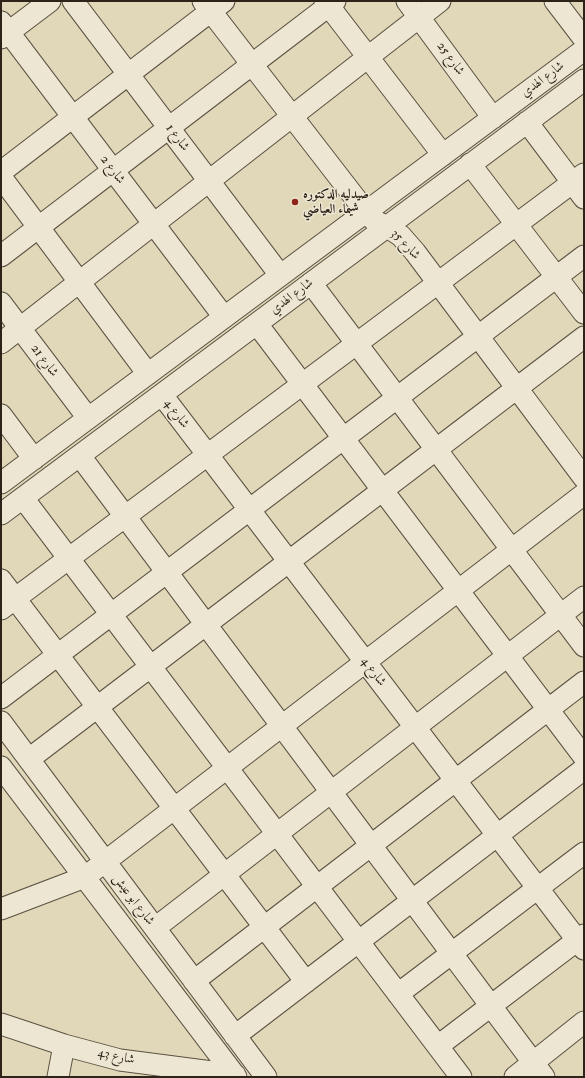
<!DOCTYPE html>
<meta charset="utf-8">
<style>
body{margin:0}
#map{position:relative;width:585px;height:1078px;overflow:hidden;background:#e1d8b9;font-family:"IM FELL Double Pica",serif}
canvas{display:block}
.frame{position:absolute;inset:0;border:2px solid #2d2319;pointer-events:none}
</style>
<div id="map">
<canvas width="585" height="1078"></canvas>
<div class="frame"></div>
</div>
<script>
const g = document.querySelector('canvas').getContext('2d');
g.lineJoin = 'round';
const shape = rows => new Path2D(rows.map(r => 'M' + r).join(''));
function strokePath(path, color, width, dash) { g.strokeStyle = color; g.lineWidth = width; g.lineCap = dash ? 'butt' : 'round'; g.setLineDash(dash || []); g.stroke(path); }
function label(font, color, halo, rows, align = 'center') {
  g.font = font + ' "IM FELL Double Pica",Amiri,serif'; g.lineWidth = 3; g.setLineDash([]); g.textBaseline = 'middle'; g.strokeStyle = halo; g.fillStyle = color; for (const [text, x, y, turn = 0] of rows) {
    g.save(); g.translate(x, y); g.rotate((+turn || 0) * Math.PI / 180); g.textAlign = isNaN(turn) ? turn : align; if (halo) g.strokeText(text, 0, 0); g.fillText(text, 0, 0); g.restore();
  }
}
const minor = shape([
 [73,1,280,275],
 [203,1,366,212,375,221,386,226,401,236,415,252,584,478],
 [325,1,443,155],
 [407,1,493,118],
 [555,1,584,39],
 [1,22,224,317],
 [1,38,50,1],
 [527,122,584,198],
 [470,164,584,313],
 [1,172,224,1],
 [1,177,148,374],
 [1,256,335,1],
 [311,283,584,646],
 [1,303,88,418],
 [257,324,584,757],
 [1,343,440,1],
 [162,395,584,949],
 [1,415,34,459],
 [80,456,544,1077],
 [1,483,584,50],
 [23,498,461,1077],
 [1,514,584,80],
 [1,580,306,982],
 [1,609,584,174],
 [1,698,584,256],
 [1,722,266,1077],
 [29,759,584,337],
 [1,767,236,1077],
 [1,909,85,877,584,494],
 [155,928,584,597],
 [194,981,584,682],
 [398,994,584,853],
 [1,1024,64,1045,120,1060,235,1075],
 [235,1036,584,769],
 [438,1046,584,935],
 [58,1077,64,1045],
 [515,1077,584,1022]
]);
const markers = [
 [295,202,4,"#8f2418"]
];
const streetNames = [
 ["شارع 25",450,59,54],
 ["شارع الهدي",543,80,-37],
 ["شارع 1",177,138,53],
 ["شارع 2",112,170,53],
 ["شارع 35",405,245,46],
 ["شارع الهدي",292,297,-37],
 ["شارع 21",44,361,53],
 ["شارع 4",176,414,53],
 ["شارع 4",373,672,53],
 ["شارع ابو عيش",133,900,53],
 ["شارع 43",116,1057,12]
];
const poiNames = [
 ["صيدليه الدكتوره",303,195],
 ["شيماء العياضي",303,210]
];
strokePath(minor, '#5a5041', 23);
strokePath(minor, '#ece6d2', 21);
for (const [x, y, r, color] of markers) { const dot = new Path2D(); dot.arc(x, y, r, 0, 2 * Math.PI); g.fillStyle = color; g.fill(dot); strokePath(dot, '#ece6d2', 1.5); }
label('13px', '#2d2319', '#ece6d2', streetNames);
label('bold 13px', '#2d2319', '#ece6d2', poiNames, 'left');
</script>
